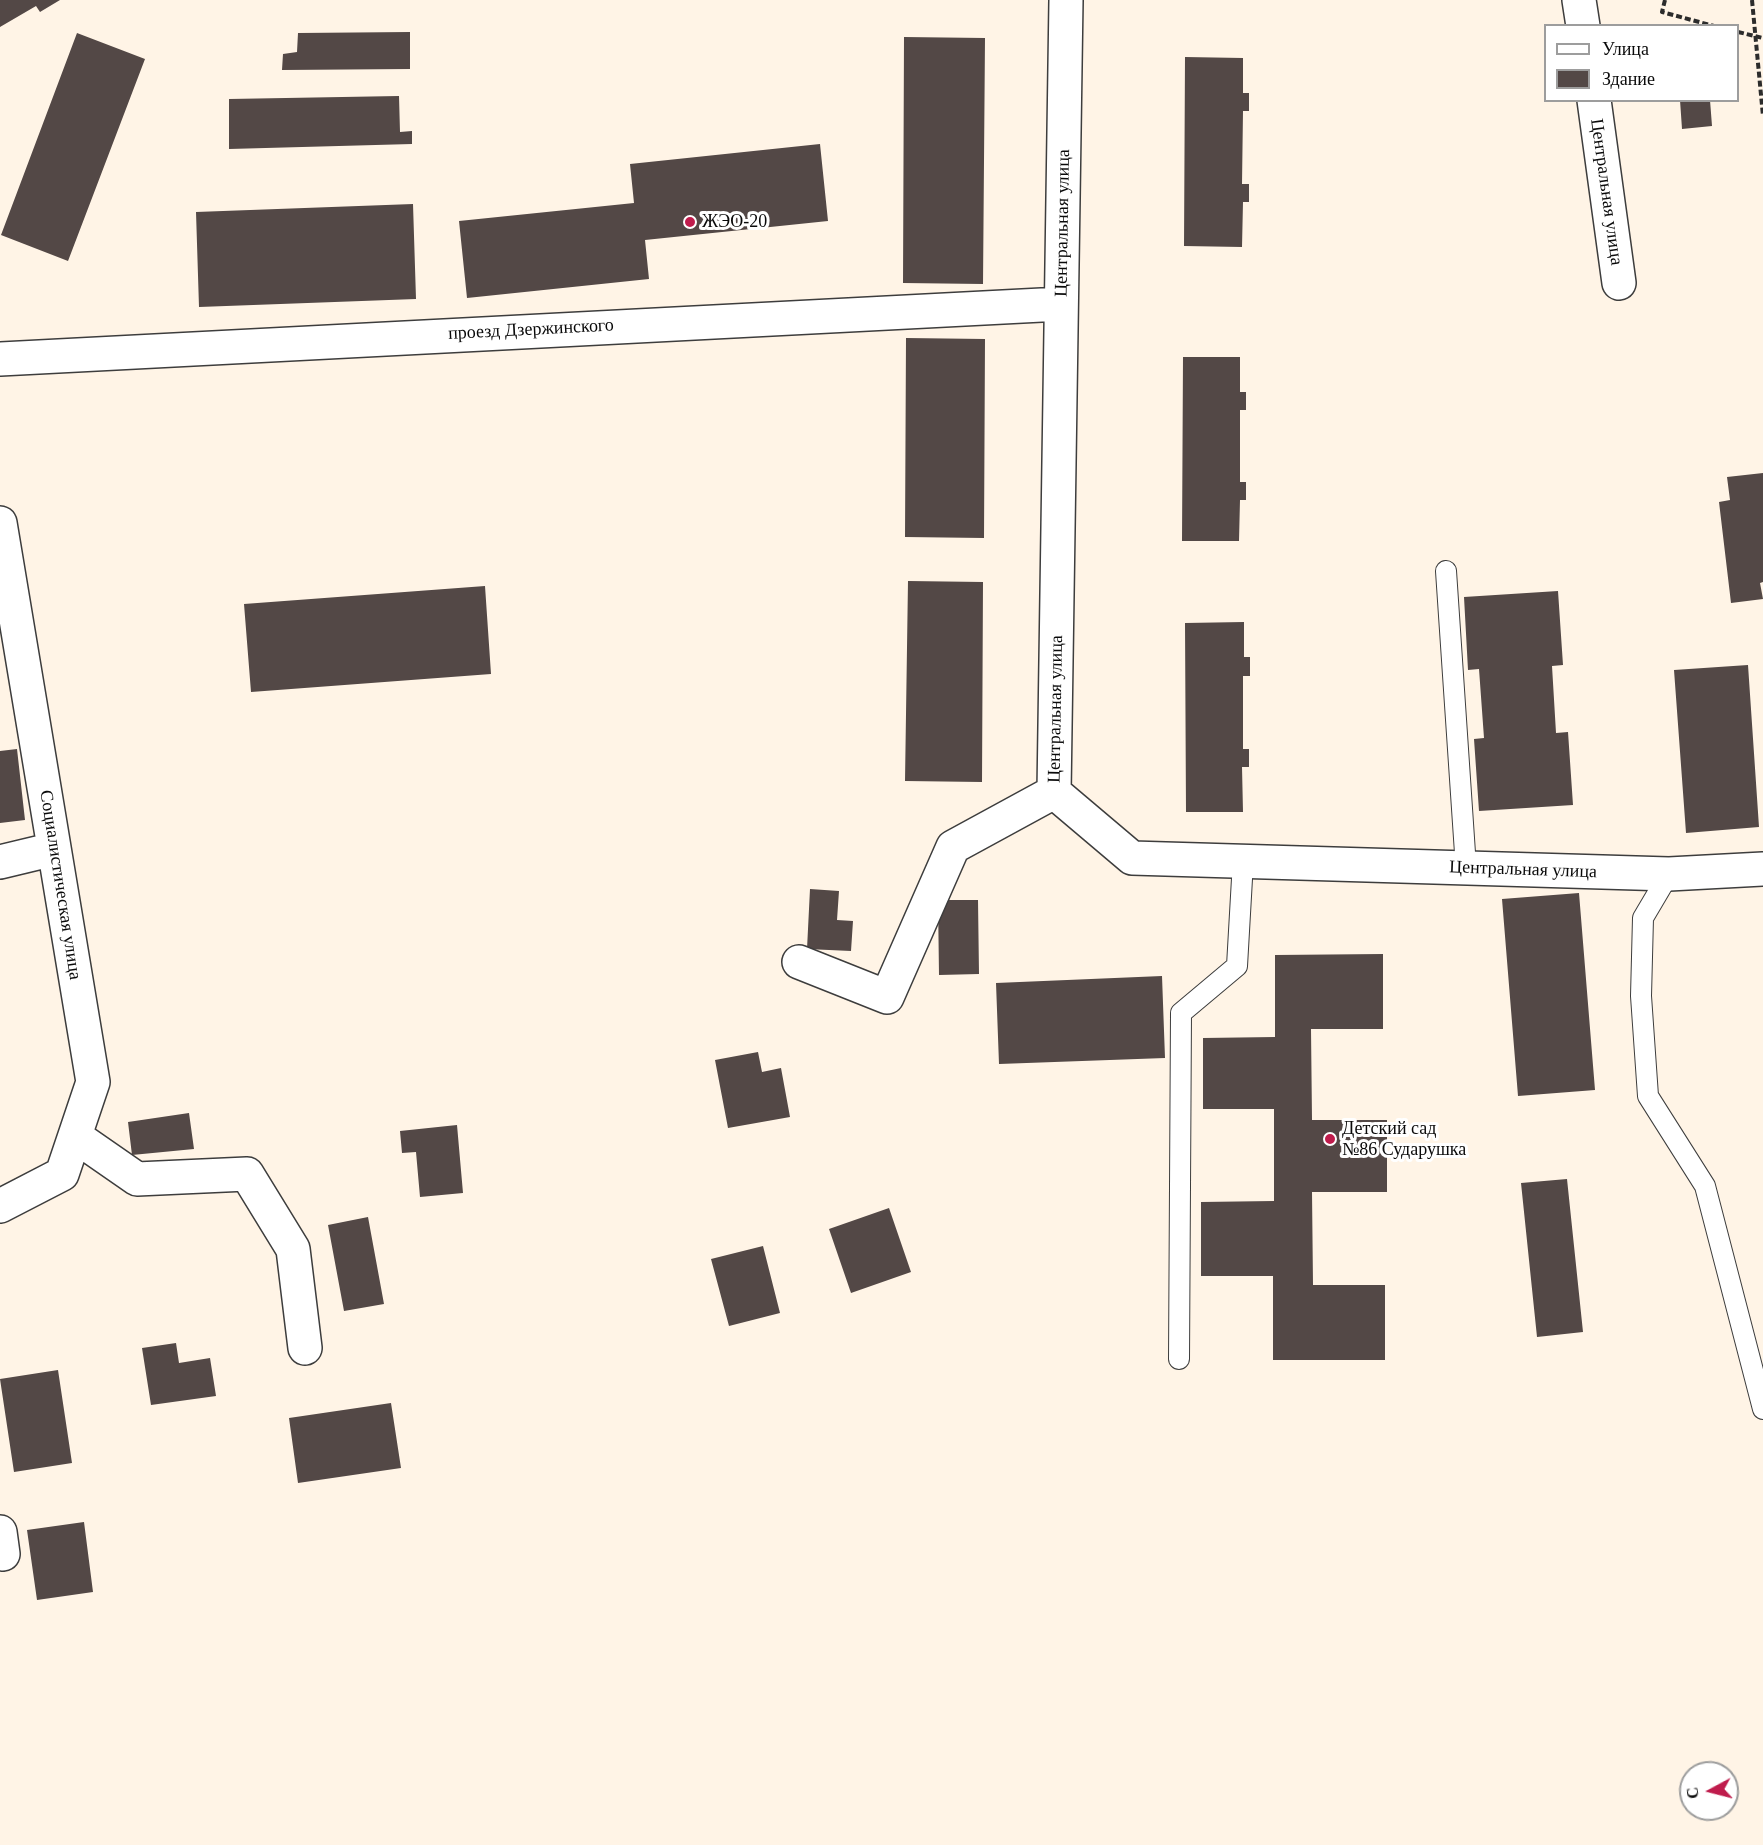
<!DOCTYPE html>
<meta charset="utf-8">
<style>
body{margin:0}
#map{position:relative;width:1763px;height:1845px;overflow:hidden;background:#fff4e6;font-family:Georgia,serif}
canvas{display:block}
.legend{position:absolute;left:1544px;top:24px;width:195px;height:78px;box-sizing:border-box;background:#fff;border:2px solid #9d9d9d;margin:0;padding:8px 10px;list-style:none;font-size:18px;color:#0a0a0a}
.legend li{display:flex;align-items:center;gap:12px;height:30px}
.legend b{width:30px;border:2px solid #9d9d9d}
.north{position:absolute;left:1679px;top:1761px;width:60px;height:60px;box-sizing:border-box;background:#fff;border:2px solid #9d9d9d;border-radius:50%;rotate:263deg;font-size:16px;font-weight:700;line-height:24px;text-align:center;color:#0a0a0a}
.north::after{content:'';display:block;margin:auto;width:21px;height:27px;background:#bf1c4c;clip-path:polygon(50% 0,100% 100%,50% 72%,0 100%)}
</style>
<div id="map">
<canvas width="1763" height="1845"></canvas>
<ul class="legend">
<li><b style="height:8px;background:#fff"></b>Улица</li>
<li><b style="height:16px;background:#534846"></b>Здание</li>
</ul>
<div class="north">С</div>
</div>
<script>
const g = document.querySelector('canvas').getContext('2d');
g.lineJoin = 'round';
function paint(path, color) { g.fillStyle = color; g.fill(path, 'evenodd'); }
const shape = rows => new Path2D(rows.map(r => 'M' + r).join(''));
function strokePath(path, color, width, dash) { g.strokeStyle = color; g.lineWidth = width; g.lineCap = dash ? 'butt' : 'round'; g.setLineDash(dash || []); g.stroke(path); }
function label(font, color, halo, rows, align = 'center') {
  g.font = font + ' Georgia,serif'; g.lineWidth = 6; g.setLineDash([]); g.textBaseline = 'middle'; g.strokeStyle = halo; g.fillStyle = color; for (const [text, x, y, turn = 0] of rows) {
    g.save(); g.translate(x, y); g.rotate((+turn || 0) * Math.PI / 180); g.textAlign = isNaN(turn) ? turn : align; if (halo) g.strokeText(text, 0, 0); g.fillText(text, 0, 0); g.restore();
  }
}
const building = shape([
 [0,0,60,0,40,12,36,6,0,27],
 [410,32,410,69,282,70,283,54,297,52,298,33],
 [77,33,145,59,68,261,1,235],
 [904,37,985,38,983,284,903,283],
 [1185,57,1243,58,1243,93,1249,93,1249,111,1243,111,1242,184,1249,184,1249,202,1243,202,1242,247,1184,246],
 [399,96,400,132,412,131,412,144,229,149,229,99],
 [1680,100,1710,100,1712,126,1682,129],
 [820,144,828,221,645,240,649,279,467,298,459,221,634,203,630,164],
 [413,204,416,299,199,307,196,212],
 [906,338,985,339,984,538,905,537],
 [1183,357,1240,357,1240,392,1246,392,1246,410,1240,410,1240,482,1246,482,1246,500,1240,500,1239,541,1182,541],
 [1763,473,1763,582,1760,583,1763,599,1731,603,1719,502,1730,500,1727,477],
 [908,581,983,582,982,782,905,781],
 [485,586,491,674,251,692,244,604],
 [1558,591,1563,665,1552,666,1556,733,1568,732,1573,805,1479,811,1474,739,1484,738,1479,669,1468,670,1464,597],
 [1244,622,1244,657,1250,657,1250,676,1243,676,1243,749,1249,749,1249,767,1242,767,1243,812,1186,812,1185,623],
 [1748,665,1759,827,1686,833,1674,670],
 [17,749,25,820,0,823,0,751],
 [810,889,839,891,837,920,853,921,851,951,807,949],
 [1579,893,1595,1090,1518,1096,1502,899],
 [938,900,978,900,979,974,939,975],
 [1383,954,1383,1029,1311,1029,1312,1120,1387,1120,1387,1192,1312,1192,1313,1285,1385,1285,1385,1360,1273,1360,1273,1276,1201,1276,1201,1202,1274,1201,1274,1109,1203,1109,1203,1038,1275,1037,1275,955],
 [1162,976,1165,1058,999,1064,996,983],
 [758,1052,762,1072,781,1068,790,1117,728,1128,715,1060],
 [189,1113,194,1149,132,1155,128,1122],
 [457,1125,463,1193,420,1197,416,1152,402,1153,400,1131],
 [1567,1179,1583,1332,1537,1337,1521,1183],
 [889,1208,911,1272,851,1293,829,1229],
 [368,1217,384,1304,344,1311,328,1225],
 [763,1246,780,1313,729,1326,711,1259],
 [176,1343,179,1363,210,1358,216,1396,151,1405,142,1348],
 [58,1370,72,1463,14,1472,0,1379],
 [391,1403,401,1468,298,1483,289,1418],
 [84,1522,93,1592,37,1600,27,1530]
]);
const path = shape([
 [1665,0,1662,12,1714,26],
 [1752,0,1763,116]
]);
const service = shape([
 [1446,571,1466,868],
 [1669,874,1643,918,1641,996,1648,1096,1705,1186,1763,1409],
 [1179,1359,1181,1013,1237,966,1243,861]
]);
const minor = shape([
 [1579,0,1583,26],
 [1594,100,1619,283],
 [0,359,1061,304],
 [0,523,93,1082,62,1174,0,1206],
 [1054,792,1066,0],
 [1054,792,1132,858,1669,874,1763,869],
 [0,862,54,849],
 [799,962,887,997,953,847,1054,792],
 [75,1136,137,1179,247,1174,293,1249,305,1348],
 [0,1532,3,1554]
]);
const pathBridge = shape([
 [1738,32,1763,38]
]);
const markers = [
 [690,222,6,"#bf1c4c"],
 [1330,1139,6,"#bf1c4c"]
];
const streetNames = [
 ["Центральная улица",1606,192,82],
 ["Центральная улица",1063,223,-89],
 ["проезд Дзержинского",531,330,-3],
 ["Центральная улица",1056,709,-89],
 ["Центральная улица",1523,870,2],
 ["Социалистическая улица",60,885,81]
];
const poiNames = [
 ["ЖЭО-20",702,222],
 ["Детский сад",1342,1129],
 ["№86 Сударушка",1342,1150]
];
paint(building, '#534846');
strokePath(service, '#3d3d3d', 22);
strokePath(minor, '#3d3d3d', 36);
strokePath(path, '#2c2c2c', 4, [6, 3]);
strokePath(service, '#fff', 20);
strokePath(minor, '#fff', 33);
strokePath(pathBridge, '#2c2c2c', 4, [6, 3]);
for (const [x, y, r, color] of markers) { const dot = new Path2D(); dot.arc(x, y, r, 0, 2 * Math.PI); g.fillStyle = color; g.fill(dot); strokePath(dot, '#fff', 2); }
label('18px', '#0a0a0a', '#fff', streetNames);
label('18px', '#0a0a0a', '#fff', poiNames, 'left');
</script>
